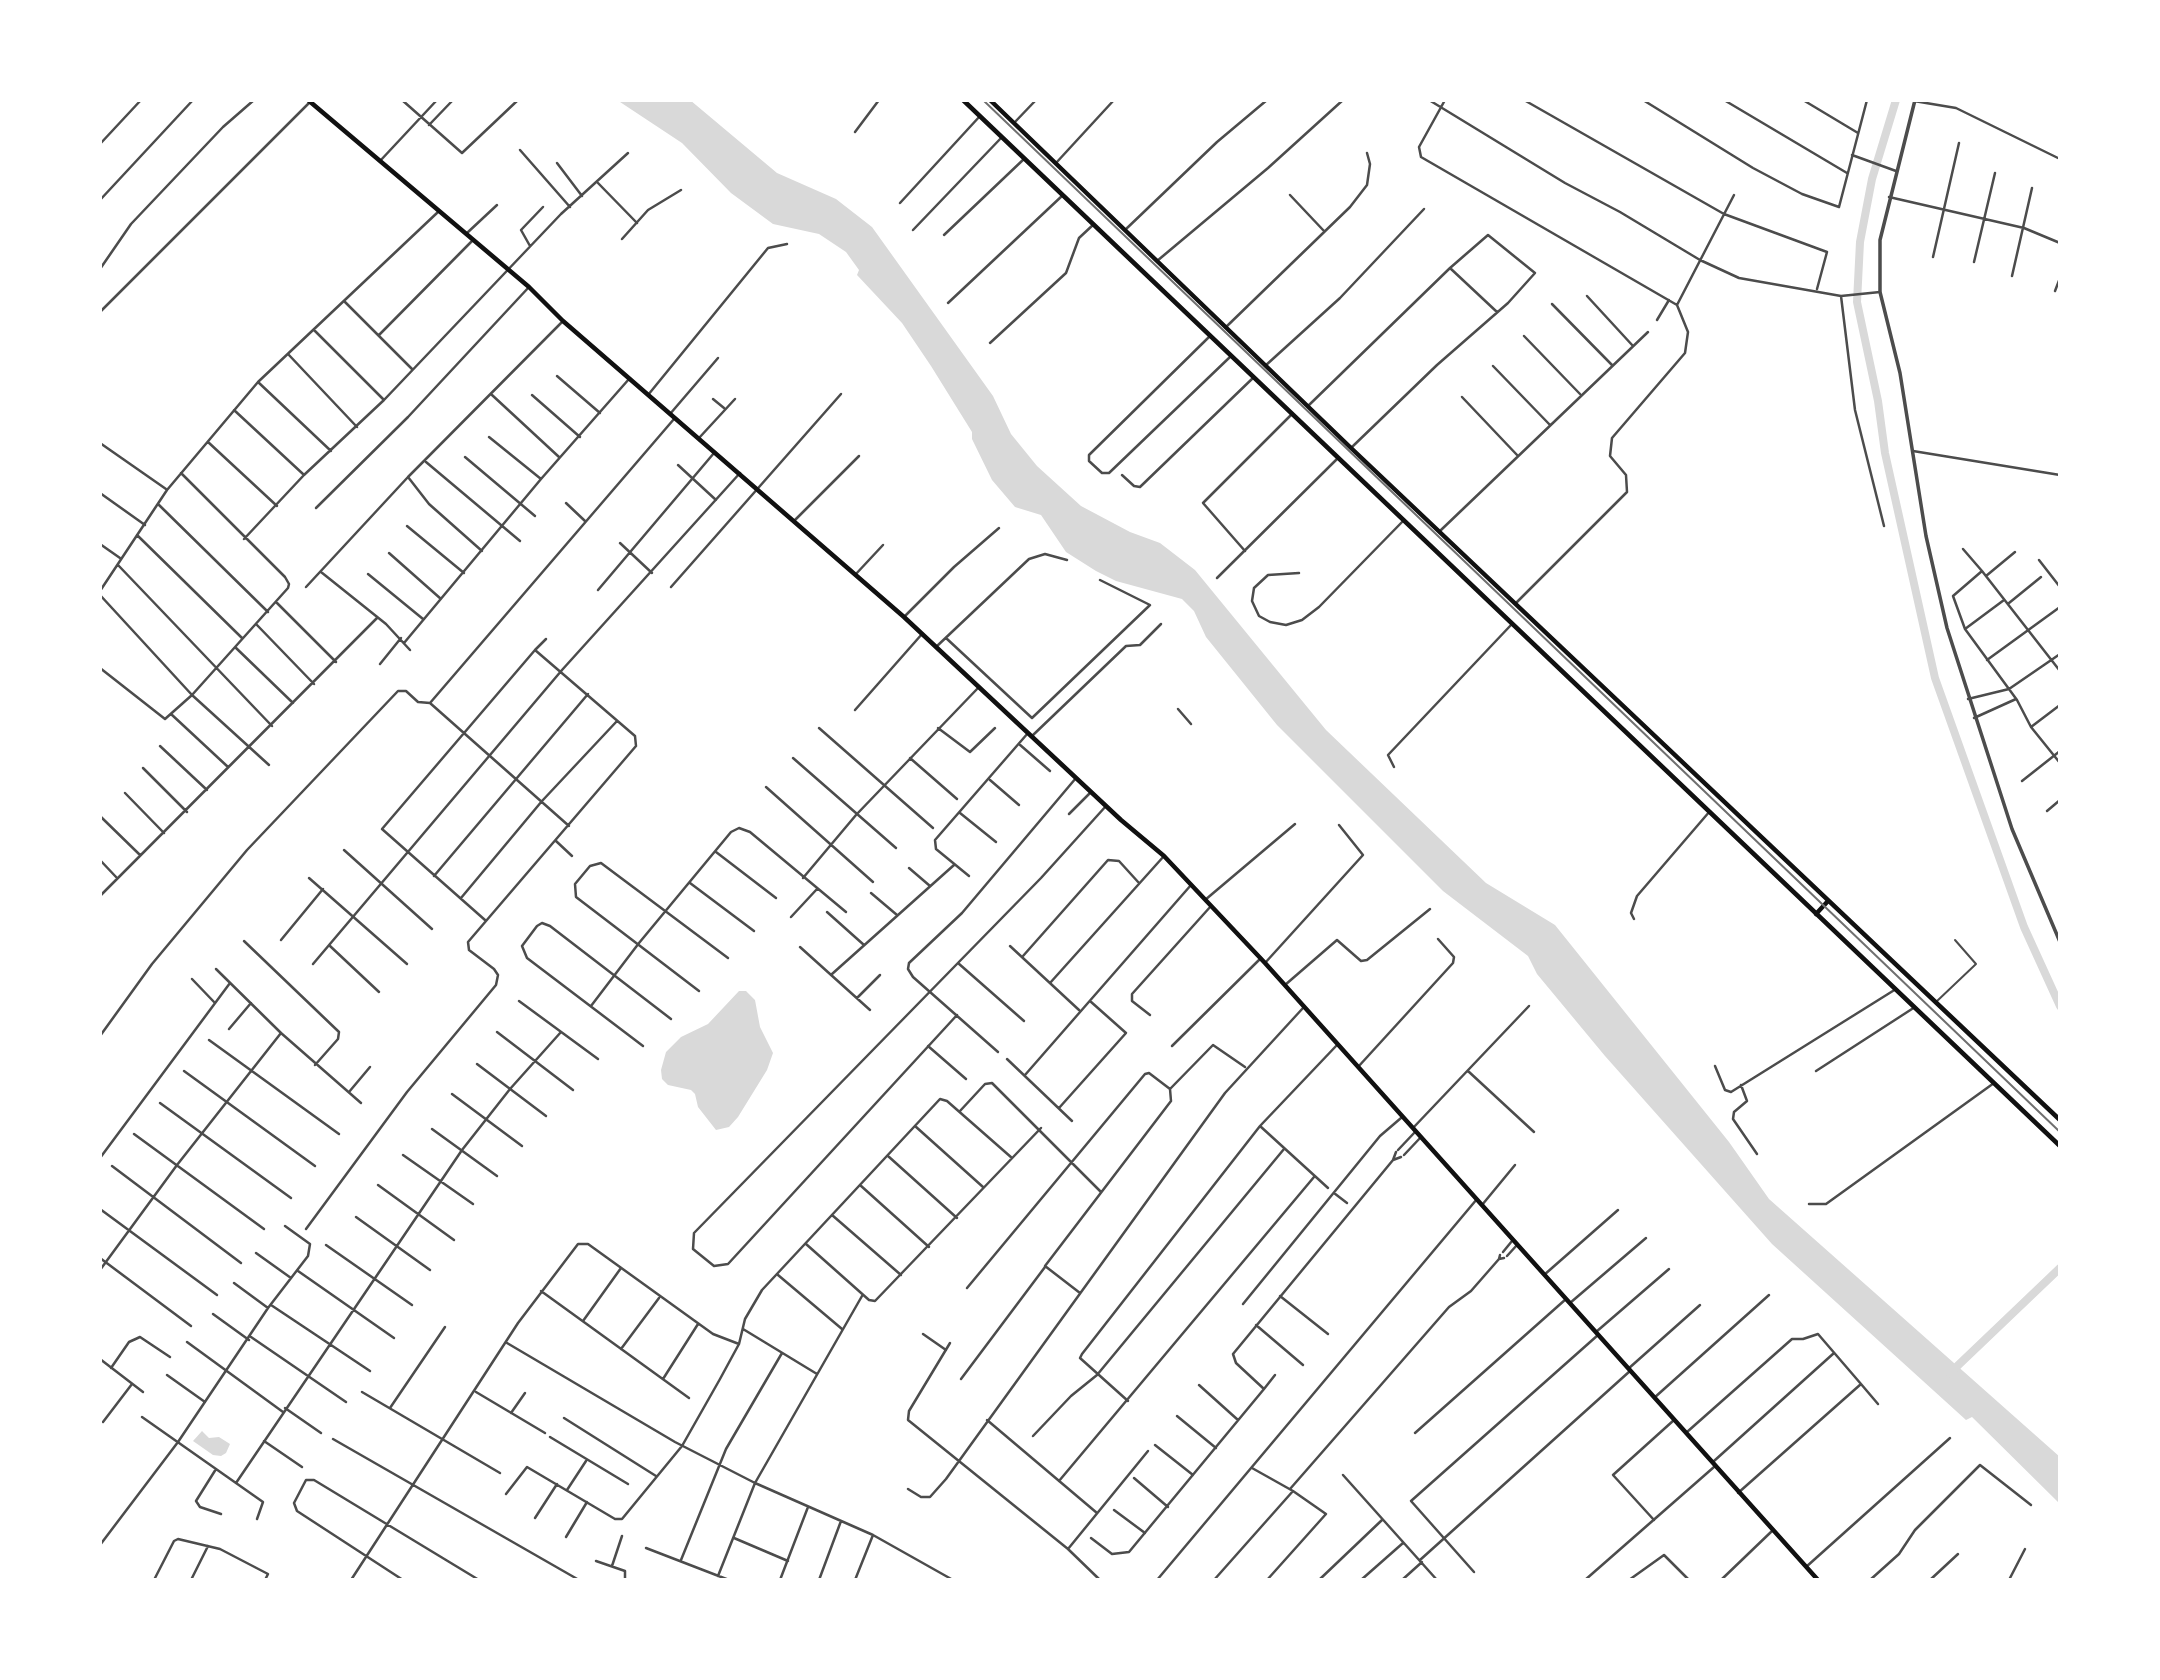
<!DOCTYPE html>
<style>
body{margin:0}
#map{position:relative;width:2160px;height:1680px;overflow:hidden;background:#fff;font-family:Mulish,sans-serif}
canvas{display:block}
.frame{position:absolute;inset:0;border:102px solid #fff;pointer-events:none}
</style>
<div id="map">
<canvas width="2160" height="1680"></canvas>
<div class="frame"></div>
</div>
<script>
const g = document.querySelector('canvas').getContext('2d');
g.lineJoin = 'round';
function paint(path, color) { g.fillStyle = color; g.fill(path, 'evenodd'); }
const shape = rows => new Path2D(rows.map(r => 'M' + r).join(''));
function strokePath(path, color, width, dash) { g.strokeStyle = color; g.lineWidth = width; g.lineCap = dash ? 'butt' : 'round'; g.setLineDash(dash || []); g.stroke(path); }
const water = shape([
 [617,100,690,100,777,173,836,199,872,227,993,396,1011,434,1037,466,1081,506,1130,532,1160,543,1195,570,1326,730,1486,883,1555,925,1729,1142,1769,1199,2060,1457,2060,1504,1972,1417,1966,1420,1772,1244,1605,1056,1537,974,1528,956,1443,891,1277,725,1206,637,1194,611,1182,599,1116,581,1096,571,1066,552,1041,515,1015,507,992,480,972,439,972,432,931,366,902,323,857,275,859,270,846,252,819,234,773,224,731,193,682,143],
 [739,991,746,991,755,1000,760,1027,773,1053,767,1070,738,1117,729,1127,716,1130,698,1107,695,1094,691,1090,668,1085,662,1079,661,1070,666,1052,681,1037,708,1024],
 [202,1431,209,1438,219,1437,230,1444,226,1453,221,1456,213,1455,193,1441]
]);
const canal = shape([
 [1896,100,1872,179,1860,242,1857,302,1878,401,1885,453,1935,678,2024,927,2060,1006],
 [1950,1373,2060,1268]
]);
const service = shape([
 [1936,1002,1976,964,1955,940]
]);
const minor = shape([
 [402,100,462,153,518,100],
 [1429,100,1565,183,1620,212,1700,260,1739,278,1841,296,1880,292],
 [1445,100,1419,147,1421,157,1677,305],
 [1524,100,1724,214,1827,252,1817,289],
 [1643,100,1753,168,1802,194,1839,207,1867,100],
 [1724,100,1847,173],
 [1803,100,1858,133],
 [1914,101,1956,108,2060,159],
 [1014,123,1036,100],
 [429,125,453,100],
 [855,132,879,100],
 [100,144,141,100],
 [520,150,570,207],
 [1852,155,1896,171],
 [380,161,437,100],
 [557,163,582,196],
 [1056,163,1114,100],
 [598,183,637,223],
 [1290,195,1324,231],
 [1889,197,2024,228,2060,243],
 [100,200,193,100],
 [900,203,980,116],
 [913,230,1002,137],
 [1125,230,1217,142,1267,100],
 [467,233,497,205],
 [944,235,1025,158],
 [622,239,648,210,681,190],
 [530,246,521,230,543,207],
 [1933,257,1959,143],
 [1157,261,1268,168,1343,100],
 [1974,262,1995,173],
 [1450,268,1497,312],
 [100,269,131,224,223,127,254,100],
 [2012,276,2032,188],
 [2055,291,2060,278],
 [1587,296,1633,346],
 [1841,296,1855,410,1884,526],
 [345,302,412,369],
 [948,303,1063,195],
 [1552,304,1612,365],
 [100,312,310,102],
 [1657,320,1669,300],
 [1226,327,1350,207,1367,185,1370,164,1367,153],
 [314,330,383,399],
 [379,335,472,241],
 [1210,336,1089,455,1089,461,1102,473,1109,473,1230,357],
 [1524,336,1580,394],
 [990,343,1066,273,1079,238,1094,224],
 [288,354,357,427],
 [1265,366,1340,298,1424,209],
 [1493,366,1550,425],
 [557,376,600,413],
 [258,382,331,451],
 [492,395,559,457],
 [532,395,580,437],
 [648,395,768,248,787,244],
 [1462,397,1518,456],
 [713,399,724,408],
 [1308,406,1450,268,1488,235,1535,273,1508,303,1437,365,1352,447],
 [234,410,303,474],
 [670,414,718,358],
 [489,437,541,479],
 [699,438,735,399],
 [208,442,277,506],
 [100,443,166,489],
 [1913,451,2060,475],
 [465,457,535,516],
 [426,462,520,541],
 [678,465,716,500],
 [1122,475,1134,486,1140,487,1254,377],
 [408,477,429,504,482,551],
 [100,493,145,525],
 [566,503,585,521],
 [158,504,268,612],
 [316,508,408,417,529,287],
 [794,521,859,456],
 [407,526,464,573],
 [1441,530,1648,332],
 [137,535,242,638],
 [244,539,304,475,384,400,561,214,628,153],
 [620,543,652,573],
 [100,544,120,558],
 [1963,549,1982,571],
 [1245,551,1203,503,1291,415],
 [389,553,441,599],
 [2039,560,2060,587],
 [118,565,272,726],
 [321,572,386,624,410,650],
 [1299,573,1268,575,1254,588,1252,601,1259,616,1270,622,1286,625,1302,620,1319,607,1404,520],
 [368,574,423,619],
 [855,575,883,545],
 [1986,576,2015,552],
 [1217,578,1338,458],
 [306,587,408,477,563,321],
 [671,587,841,394],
 [598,590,714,453],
 [100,591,167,490,258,382,438,212],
 [100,595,192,695,269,765],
 [277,603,336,662],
 [1516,603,1627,492,1626,475,1610,456,1612,438,1685,353,1688,332,1677,305,1734,195],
 [2009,603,2041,577],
 [904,617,954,567,999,528],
 [256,624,314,684],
 [1965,629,2004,600],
 [946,638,1032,718,1150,605,1100,580],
 [404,643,541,479,629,379],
 [235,647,293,703],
 [936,647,1029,559,1045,554,1067,560],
 [1987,660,2060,607],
 [380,664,401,638],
 [100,668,165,719,192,695,288,588,289,584,285,577,181,473],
 [2060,671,1982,571,1953,596,1965,629,2017,700,2031,727,2060,763],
 [1968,699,2009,689,2060,654],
 [430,703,674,419],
 [1178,709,1191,724],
 [855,710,922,634],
 [171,714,228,767],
 [1974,718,2016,699],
 [2031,727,2060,705],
 [819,728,933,828],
 [938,728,970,752,995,728],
 [1032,736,1126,646,1140,645,1161,624],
 [1019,744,1050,771],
 [160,746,207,790],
 [793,758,896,848],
 [910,758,957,799],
 [1394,767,1388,755,1511,625],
 [143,768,187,812],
 [990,780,1019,805],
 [2022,781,2060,751],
 [766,787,873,882],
 [125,793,164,833],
 [2047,811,2060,800],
 [960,813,996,842],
 [1069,814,1091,792],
 [100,816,140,855],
 [556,841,572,856],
 [344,850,432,929],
 [716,852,776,898],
 [100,860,117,878],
 [909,868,930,886],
 [434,876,588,694],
 [969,876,936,849,935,840,1028,733],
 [309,878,407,964],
 [803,878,856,815,978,688],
 [690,883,754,931],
 [871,893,897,915],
 [100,896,377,618],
 [461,898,542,801,617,721],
 [1205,900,1295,824],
 [827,912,864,945],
 [791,917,817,889],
 [1634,919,1631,913,1637,896,1710,811],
 [485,920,382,829,535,650],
 [281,940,323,889],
 [244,941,339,1032,338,1039,315,1065],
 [330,946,379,992],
 [1010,946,1079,1010],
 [800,947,870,1010],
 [1023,956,1108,860,1119,861,1139,883],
 [958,963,1024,1021],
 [1265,963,1363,855,1339,825],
 [313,964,562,670,740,473],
 [216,969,281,1033],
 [832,974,954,865],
 [192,979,215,1003],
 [1050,983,1164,856],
 [1285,985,1337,940,1361,961,1367,960,1430,909],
 [699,991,576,897,575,884,590,866,601,863,728,958],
 [857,998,880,975],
 [519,1001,598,1059],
 [591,1006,639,943,731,832,739,828,750,832,846,912],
 [957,1015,728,1264,714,1266,693,1249,694,1233,1041,878,1106,806],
 [1150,1015,1132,1001,1132,994,1211,906],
 [229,1029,251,1003],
 [497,1032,573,1090],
 [100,1036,152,964,247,850,398,691,406,691,418,702,430,703,569,826],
 [209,1040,339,1134],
 [643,1046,527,958,522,946,537,926,542,923,550,926,671,1019],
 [928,1046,966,1079],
 [1172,1046,1261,958],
 [998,1052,913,977,908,969,909,963,962,913,1076,778],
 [1007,1059,1072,1121],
 [477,1064,546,1116],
 [1715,1066,1725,1090,1731,1092,1896,989],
 [1358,1067,1453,963,1454,957,1438,939],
 [184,1071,315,1166],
 [1468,1071,1534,1132],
 [1816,1071,1915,1007],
 [1025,1075,1191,885],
 [1741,1085,1747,1101,1734,1112,1733,1119,1757,1154],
 [1170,1089,1213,1045,1245,1067],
 [349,1092,370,1067],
 [452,1094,522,1146],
 [160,1103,291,1198],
 [1059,1108,1126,1033,1090,1001],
 [960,1111,985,1084,992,1083,1101,1192],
 [915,1126,983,1187],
 [1260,1126,1328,1188],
 [1413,1128,1529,1006],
 [432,1129,497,1176],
 [134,1134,264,1229],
 [1398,1150,1415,1132],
 [1396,1152,1393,1160,1401,1157],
 [403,1155,473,1204],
 [1404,1155,1421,1137],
 [888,1156,957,1218],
 [100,1158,230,983],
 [112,1166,241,1263],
 [378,1185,454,1240],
 [860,1185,929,1247],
 [1334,1193,1347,1203],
 [1809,1204,1826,1204,1994,1083],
 [1482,1205,1515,1165],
 [100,1209,217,1295],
 [832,1215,901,1275],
 [356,1217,430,1270],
 [306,1229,407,1092,496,985,498,975,494,969,469,950,468,942,636,746,635,736,535,650,546,639],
 [806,1244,869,1300,875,1301,1041,1128],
 [326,1245,412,1305],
 [1503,1252,1512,1241],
 [256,1253,291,1278],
 [1500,1255,1499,1259,1504,1258],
 [1507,1256,1517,1245],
 [100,1258,191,1326],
 [100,1270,177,1165,281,1033,361,1103],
 [298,1271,394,1338],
 [778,1275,842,1329],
 [1544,1275,1618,1210],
 [234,1283,268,1308],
 [967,1288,1145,1074,1149,1073,1170,1089,1171,1101,1045,1266,1080,1293],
 [541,1291,689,1398],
 [1280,1296,1328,1334],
 [1570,1303,1646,1238],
 [1243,1304,1380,1136,1401,1118],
 [271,1305,370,1371],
 [213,1314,249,1340],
 [583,1321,621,1268],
 [1256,1325,1303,1365],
 [743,1329,817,1374],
 [1596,1332,1669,1269],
 [923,1334,946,1350],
 [251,1337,346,1402],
 [187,1342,283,1412],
 [507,1343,675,1442,755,1483,873,1535,953,1580],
 [950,1343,909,1411,908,1420,1068,1549,1100,1580],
 [621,1349,659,1298],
 [100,1359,143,1392],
 [111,1368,129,1342,140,1337,170,1357],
 [1628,1369,1700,1305],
 [167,1375,205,1402],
 [1275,1375,1264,1389,1236,1363,1233,1354,1393,1160],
 [663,1379,698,1324],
 [961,1379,1045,1267],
 [1199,1385,1238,1420],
 [362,1392,500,1473],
 [476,1392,545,1433],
 [1654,1398,1769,1295],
 [1128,1401,1080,1358,1082,1354,1260,1126,1337,1045],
 [285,1408,321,1433],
 [390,1408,445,1327],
 [511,1413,525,1393],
 [1177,1416,1216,1448],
 [142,1417,263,1502,257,1519],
 [564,1418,656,1476],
 [987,1420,1097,1513],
 [103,1422,132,1384],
 [1687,1432,1792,1339,1803,1339,1818,1334,1861,1384],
 [1415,1433,1566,1299],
 [1033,1436,1071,1396,1097,1375,1284,1149],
 [550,1437,628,1484],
 [333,1439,579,1580],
 [264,1441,302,1467],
 [1155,1445,1193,1475],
 [1714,1461,1834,1353],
 [1252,1468,1293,1491,1326,1514,1267,1580],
 [216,1469,196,1501,200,1507,221,1514],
 [1343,1475,1437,1580],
 [1134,1478,1168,1507],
 [1059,1481,1314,1177],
 [236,1483,462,1150,510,1089,561,1032],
 [908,1489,921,1497,930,1497,946,1479,1225,1093,1303,1008],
 [1290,1489,1449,1307,1471,1291,1499,1259],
 [567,1490,586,1461],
 [1738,1493,1861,1384,1878,1404],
 [506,1494,527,1467,615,1519,622,1519,682,1446,720,1379,739,1344,745,1319,762,1290,940,1099,947,1101,1012,1158],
 [1114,1510,1145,1533],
 [535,1518,557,1484],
 [1654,1520,1613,1475,1674,1420],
 [566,1537,587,1502],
 [734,1538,788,1561],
 [1091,1538,1112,1554,1129,1552,1264,1389],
 [100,1545,178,1442,268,1308,308,1256,310,1244,285,1226],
 [646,1548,729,1580],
 [1068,1549,1148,1451],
 [681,1560,726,1449,782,1353],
 [1420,1560,1630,1371],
 [596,1561,625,1571,625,1580],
 [612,1566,622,1536],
 [1806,1567,1950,1438],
 [1474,1572,1411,1501,1598,1335],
 [718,1576,755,1483,862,1296],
 [154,1580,174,1541,178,1539,220,1549,268,1574,265,1580],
 [191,1580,208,1546],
 [351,1580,518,1323,578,1244,588,1244,713,1334,739,1344],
 [403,1580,297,1511,294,1503,306,1480,314,1480,479,1580],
 [780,1580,808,1507],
 [819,1580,841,1521],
 [855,1580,873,1535],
 [1157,1580,1477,1199],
 [1214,1580,1293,1491],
 [1319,1580,1382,1520],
 [1361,1580,1403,1543],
 [1402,1580,1422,1562],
 [1585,1580,1714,1467],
 [1629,1580,1664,1555,1689,1580],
 [1721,1580,1772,1531],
 [1870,1580,1899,1554,1915,1530,1980,1465,2031,1505],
 [1930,1580,1958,1554],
 [2009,1580,2025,1549]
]);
const tertiary = shape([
 [1915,100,1880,240,1880,292,1900,373,1926,536,1947,628,2012,829,2060,942]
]);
const secondary = shape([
 [308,100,529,287,563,321,904,617,1121,820,1164,856,1265,963,1818,1580],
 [1816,914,1828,901]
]);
const primary = shape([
 [963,100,2060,1146],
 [990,100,1351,448,2060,1120]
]);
const rail = shape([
 [983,100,2060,1132]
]);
paint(water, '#d9d9d9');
strokePath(canal, '#d9d9d9', 8);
strokePath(service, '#4c4c4c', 2);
strokePath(minor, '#4c4c4c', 2.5);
strokePath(tertiary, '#4c4c4c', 3.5);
strokePath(secondary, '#111', 4.5);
strokePath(primary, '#111', 4.5);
strokePath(rail, '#707070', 2);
</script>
